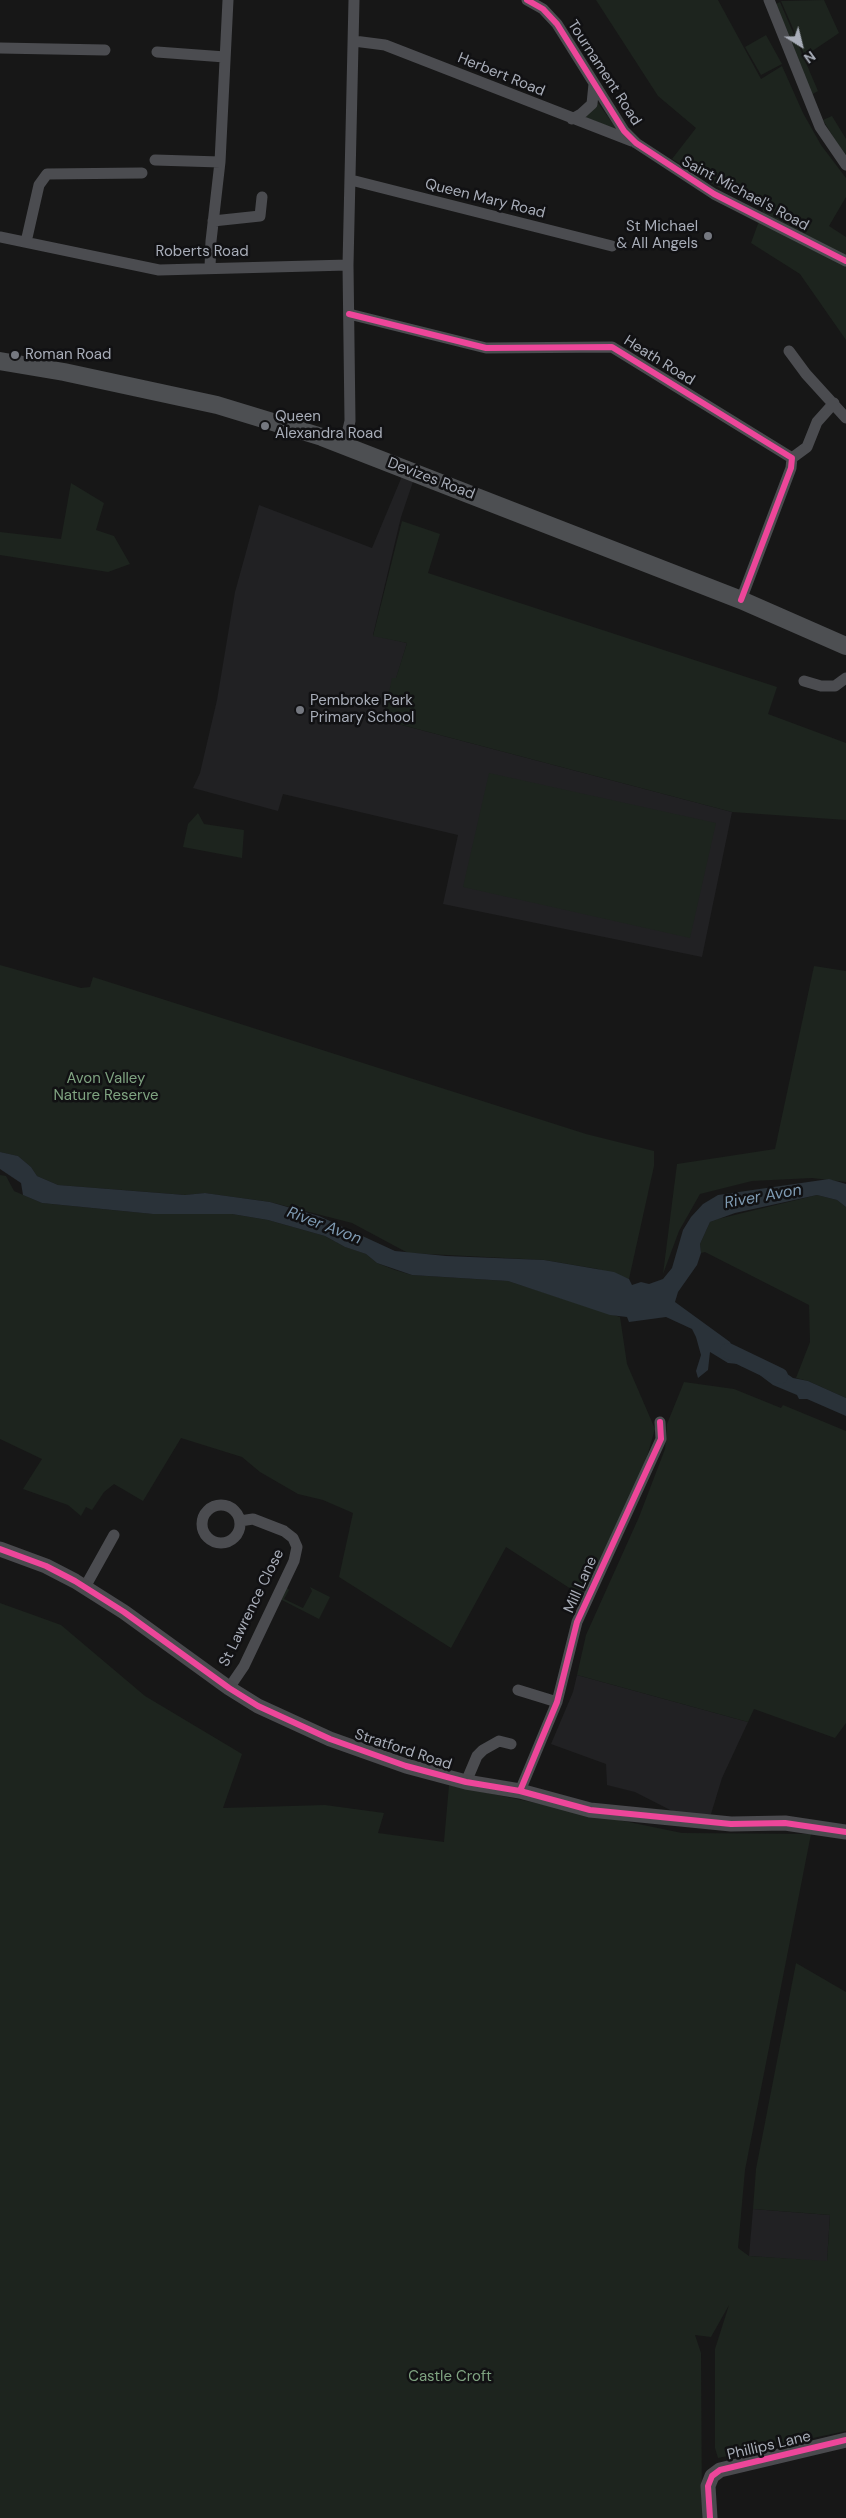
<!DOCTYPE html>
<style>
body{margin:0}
#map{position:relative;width:846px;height:2518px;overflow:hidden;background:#171717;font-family:"DM Sans",sans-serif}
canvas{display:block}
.north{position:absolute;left:776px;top:20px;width:50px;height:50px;-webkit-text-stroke:4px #111113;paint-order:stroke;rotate:144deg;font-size:14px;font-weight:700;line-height:20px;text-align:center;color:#a8adb8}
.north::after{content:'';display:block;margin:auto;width:18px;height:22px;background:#a8adb8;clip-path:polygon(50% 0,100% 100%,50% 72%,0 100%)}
</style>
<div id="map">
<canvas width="846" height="2518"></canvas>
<div class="north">N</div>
</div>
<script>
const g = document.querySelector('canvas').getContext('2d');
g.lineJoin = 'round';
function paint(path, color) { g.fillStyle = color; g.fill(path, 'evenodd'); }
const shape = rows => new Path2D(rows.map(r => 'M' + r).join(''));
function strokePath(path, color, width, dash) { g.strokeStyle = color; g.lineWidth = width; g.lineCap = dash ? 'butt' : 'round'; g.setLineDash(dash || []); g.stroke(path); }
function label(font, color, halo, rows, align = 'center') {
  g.font = font + ' "DM Sans",sans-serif'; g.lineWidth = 5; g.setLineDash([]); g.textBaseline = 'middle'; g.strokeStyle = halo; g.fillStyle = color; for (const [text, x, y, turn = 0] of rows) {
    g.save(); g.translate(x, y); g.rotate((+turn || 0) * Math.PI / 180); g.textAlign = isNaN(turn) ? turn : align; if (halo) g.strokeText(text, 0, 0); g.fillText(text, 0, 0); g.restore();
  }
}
const built = shape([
 [405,469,416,473,401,517,373,635,407,643,396,679,393,678,383,720,732,812,702,957,443,904,458,835,283,794,278,811,193,788,200,773,217,700,235,592,259,505,372,548],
 [577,1675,748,1722,722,1778,711,1814,678,1814,635,1792,607,1785,606,1764,551,1744,573,1692],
 [753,2209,830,2215,827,2262,749,2256]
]);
const green = shape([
 [596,0,718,0,761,79,782,66,803,113,821,145,846,178,846,197,829,226,846,237,846,340,800,274,751,243,763,210,714,185,672,159,696,128,658,96],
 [824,0,839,33,805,56,781,1],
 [780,2,818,91,811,95,776,4],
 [766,35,782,64,761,75,745,47],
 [598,103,616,128,615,129,585,117],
 [832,116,846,139,846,158,823,120],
 [71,483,104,503,96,530,114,536,130,564,108,572,0,555,0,532,61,539],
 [402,521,440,534,428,573,777,687,768,714,846,743,846,820,732,812,383,720,392,678,396,678,407,643,373,636],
 [489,773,716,823,690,938,463,887],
 [198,813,204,824,244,830,242,858,183,847,188,824],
 [0,965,81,988,90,987,93,977,586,1134,654,1151,654,1166,629,1279,598,1269,544,1260,408,1253,352,1223,270,1202,205,1193,186,1195,58,1185,37,1176,31,1167,18,1156,0,1152],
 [814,966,846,971,846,1182,812,1178,752,1181,700,1194,679,1231,663,1274,677,1164,775,1149],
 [0,1175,6,1176,14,1191,42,1203,153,1214,232,1214,268,1220,325,1236,345,1247,366,1254,377,1263,395,1270,412,1275,508,1281,620,1317,627,1364,655,1429,646,1460,585,1598,506,1547,451,1648,339,1577,353,1513,323,1500,298,1494,260,1472,242,1457,181,1438,143,1501,114,1484,104,1492,92,1510,86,1507,81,1516,68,1505,23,1489,42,1459,0,1439],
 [817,1195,837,1200,846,1207,846,1398,808,1381,796,1378,810,1342,809,1305,705,1252,701,1253,700,1244,710,1222,718,1219],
 [684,1382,734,1389,781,1408,783,1405,846,1431,846,1723,835,1738,754,1709,748,1722,577,1675,586,1635,639,1517,665,1449,667,1424],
 [285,1585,289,1590,284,1599,303,1608,312,1591,310,1587,330,1597,319,1619,278,1598],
 [0,1603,61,1625,145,1696,242,1754,223,1808,325,1805,384,1813,378,1833,444,1842,449,1785,682,1833,811,1834,745,2170,738,2248,749,2256,827,2261,830,2215,753,2209,756,2169,796,1963,846,1992,846,2431,718,2458,715,2448,715,2349,729,2305,711,2337,695,2335,701,2353,702,2518,0,2518]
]);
const water = shape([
 [0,1152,18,1156,31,1167,37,1176,58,1185,185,1195,205,1193,270,1202,319,1216,395,1251,446,1256,544,1260,614,1272,629,1279,632,1285,641,1282,649,1284,663,1279,672,1268,683,1230,691,1217,703,1204,718,1195,829,1179,846,1184,846,1207,837,1200,817,1195,735,1213,710,1222,700,1244,701,1253,697,1265,678,1292,675,1302,730,1342,736,1355,747,1359,743,1367,738,1364,728,1363,710,1352,708,1370,698,1378,696,1371,701,1355,696,1337,692,1329,666,1317,629,1322,627,1317,610,1315,508,1281,412,1275,377,1263,366,1254,345,1247,325,1236,268,1220,232,1214,153,1214,42,1203,23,1195,21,1183,0,1169],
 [760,1366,783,1371,793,1378,808,1381,846,1398,846,1416,807,1399,799,1399,797,1395,773,1385,761,1376,757,1371]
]);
const river = shape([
 [728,1351,780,1376]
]);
const street = shape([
 [527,0,543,9,557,24,624,131,636,143,714,194,846,261],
 [769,0,820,127,846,165],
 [354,41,385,45,632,141],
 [0,48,105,50],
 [157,52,225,57],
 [572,119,581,114,592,104,594,84],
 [155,160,220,162],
 [351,180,612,246],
 [213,221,260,216,262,197],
 [0,237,159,270,348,265],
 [26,242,39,185,47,174,142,173],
 [210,268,211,241,220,162,228,0],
 [349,314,486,348,612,347,792,458,791,468,741,600],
 [789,351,806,374,846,418],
 [344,446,350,421,348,265,354,0],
 [792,458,807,447,817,422,834,403],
 [804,681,821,686,835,686,846,678],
 '202 1524a19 19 0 1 1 38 0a19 19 0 1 1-38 0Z',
 [85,1587,114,1535],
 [229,1688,244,1666,294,1561,297,1547,293,1538,284,1531,253,1519,240,1521],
 [518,1690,557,1702],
 [466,1782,477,1756,483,1750,499,1741,511,1744],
 [520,1791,557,1702,577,1622,661,1439,660,1422]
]);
const secondary = shape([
 [0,1549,46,1566,75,1581,124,1612,229,1688,258,1706,330,1739,406,1766,466,1782,520,1791,590,1810,731,1824,785,1823,846,1832],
 [710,2518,708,2486,712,2476,720,2470,846,2440]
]);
const primary = shape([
 [0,361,64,372,217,405,322,437,741,600,846,646]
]);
const cycleway = shape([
 [527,0,543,9,557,24,624,131,636,143,714,194,846,261],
 [349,314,486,348,612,347,792,458,791,468,741,600],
 [0,1549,46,1566,75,1581,124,1612,229,1688,258,1706,330,1739,406,1766,466,1782,520,1791,590,1810,731,1824,785,1823,846,1832],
 [520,1791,557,1702,577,1622,661,1439,660,1422],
 [710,2518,708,2486,712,2476,720,2470,846,2440]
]);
const markers = [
 [708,236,5,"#757880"],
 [15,355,5,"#757880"],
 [265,426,5,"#757880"],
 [300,710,5,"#757880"]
];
const streetNames = [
 ["Tournament Road",604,73,57],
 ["Herbert Road",501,75,22],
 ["Saint Michael's Road",745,194,28],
 ["Queen Mary Road",485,199,14],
 ["Roberts Road",202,252],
 ["Heath Road",659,361,32],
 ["Devizes Road",431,479,21],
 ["Mill Lane",581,1585,-66],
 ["St Lawrence Close",252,1608,-64],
 ["Stratford Road",403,1750,18],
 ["Phillips Lane",769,2446,-13]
];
const poiNames = [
 ["St Michael",698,227,"right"],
 ["& All Angels",698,244,"right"],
 ["Roman Road",25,355],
 ["Queen",275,417],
 ["Alexandra Road",275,434],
 ["Pembroke Park",310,701],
 ["Primary School",310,718]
];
const parkNames = [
 ["Avon Valley",106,1079],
 ["Nature Reserve",106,1096],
 ["Castle Croft",450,2377]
];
const waterNames = [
 ["River Avon",763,1197,-10],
 ["River Avon",324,1226,21]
];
paint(built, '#212123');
paint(green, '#1d241e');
paint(water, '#2a3239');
strokePath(river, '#2a3239', 16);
strokePath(street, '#4b4c50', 11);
strokePath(secondary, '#4a4a4e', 15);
strokePath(primary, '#4d4f52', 18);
strokePath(cycleway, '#ed469a', 6);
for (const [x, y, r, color] of markers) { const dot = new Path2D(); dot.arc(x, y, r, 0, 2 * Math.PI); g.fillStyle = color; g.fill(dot); strokePath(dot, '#111113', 2); }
label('15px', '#a8adb8', '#111113', streetNames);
label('15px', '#a8adb8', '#111113', poiNames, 'left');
label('15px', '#7fa381', '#111113', parkNames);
label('italic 16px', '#7f9bb3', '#111113', waterNames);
</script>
